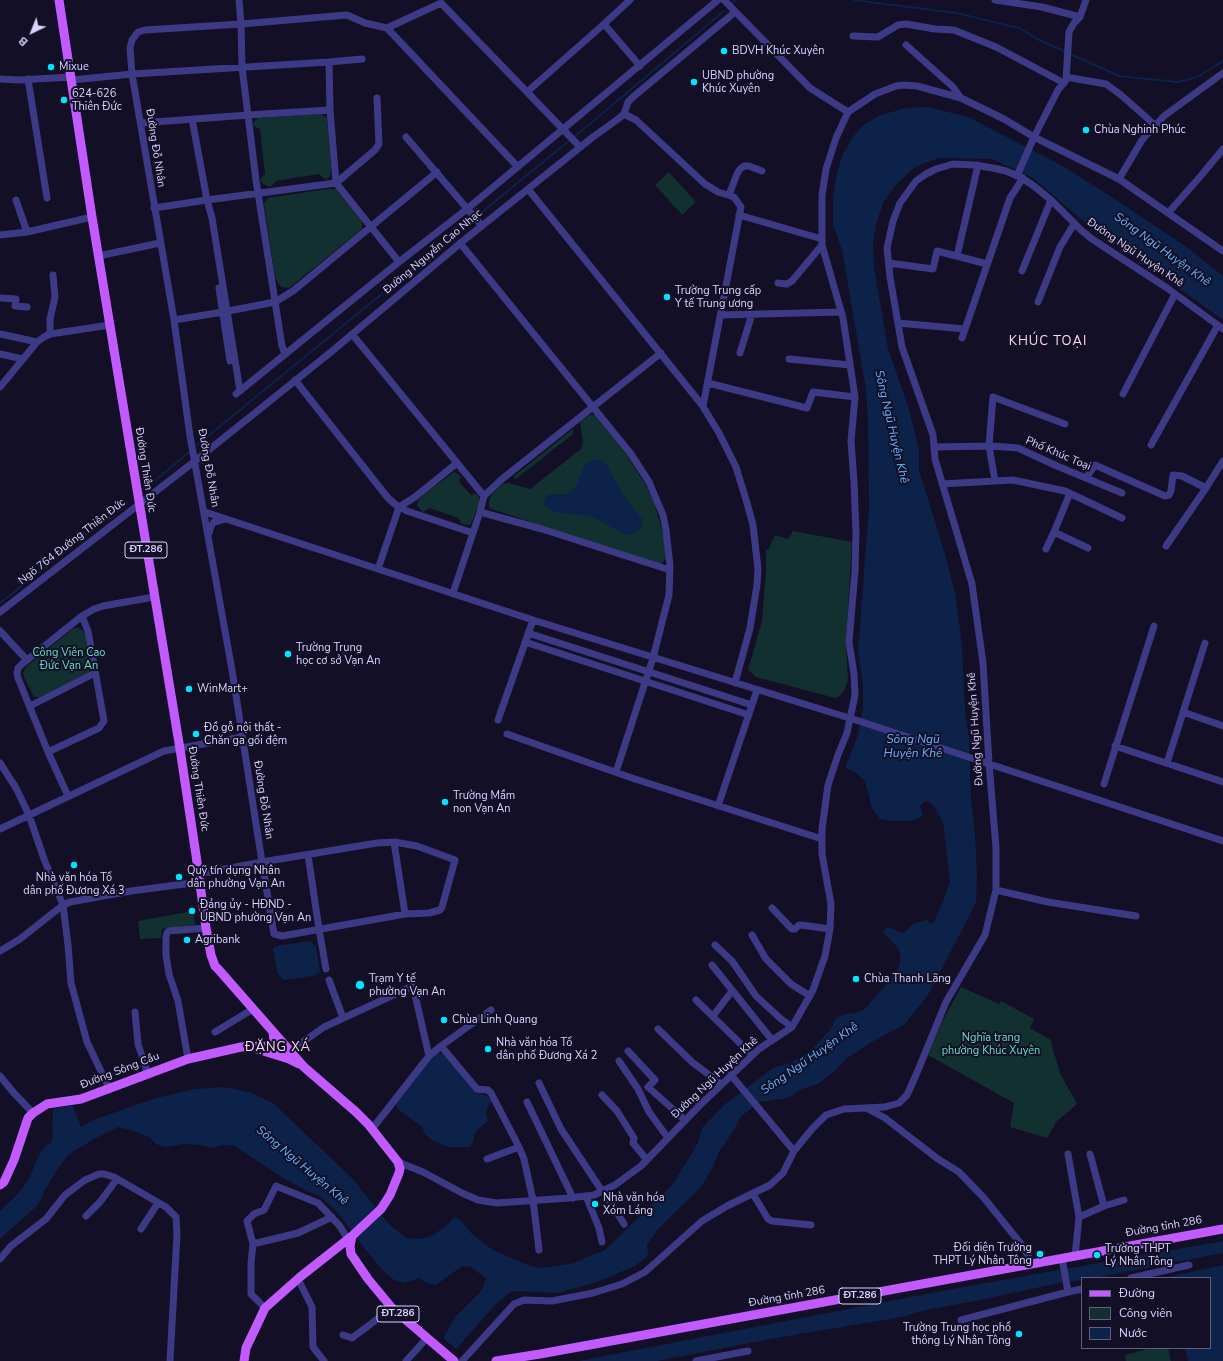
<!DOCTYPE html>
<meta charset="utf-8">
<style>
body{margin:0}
#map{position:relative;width:1223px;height:1361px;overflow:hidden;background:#130f26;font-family:"Nunito Sans",sans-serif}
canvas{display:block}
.legend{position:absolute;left:1081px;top:1277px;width:130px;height:72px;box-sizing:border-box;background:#130f26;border:1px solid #625e7d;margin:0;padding:5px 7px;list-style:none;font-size:12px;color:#d9d4ff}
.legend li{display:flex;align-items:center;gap:8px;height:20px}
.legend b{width:20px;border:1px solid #625e7d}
.north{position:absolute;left:12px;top:12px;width:40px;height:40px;-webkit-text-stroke:3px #130f26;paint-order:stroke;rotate:223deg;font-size:11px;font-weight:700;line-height:16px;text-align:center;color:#d9d4ff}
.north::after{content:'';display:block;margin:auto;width:14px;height:18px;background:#d9d4ff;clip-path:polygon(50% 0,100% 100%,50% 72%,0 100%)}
</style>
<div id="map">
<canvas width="1223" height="1361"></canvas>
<ul class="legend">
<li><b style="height:5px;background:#c25bff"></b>Đường</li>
<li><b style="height:11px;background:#12302f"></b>Công viên</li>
<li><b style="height:11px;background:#0c2248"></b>Nước</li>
</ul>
<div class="north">B</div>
</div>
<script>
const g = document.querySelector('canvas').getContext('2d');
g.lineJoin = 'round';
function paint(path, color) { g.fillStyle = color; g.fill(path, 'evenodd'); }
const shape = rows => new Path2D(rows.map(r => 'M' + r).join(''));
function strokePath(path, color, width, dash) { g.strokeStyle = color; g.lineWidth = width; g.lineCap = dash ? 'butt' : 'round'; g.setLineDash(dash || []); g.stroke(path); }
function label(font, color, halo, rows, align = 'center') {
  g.font = font + ' "Nunito Sans",sans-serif'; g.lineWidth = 4; g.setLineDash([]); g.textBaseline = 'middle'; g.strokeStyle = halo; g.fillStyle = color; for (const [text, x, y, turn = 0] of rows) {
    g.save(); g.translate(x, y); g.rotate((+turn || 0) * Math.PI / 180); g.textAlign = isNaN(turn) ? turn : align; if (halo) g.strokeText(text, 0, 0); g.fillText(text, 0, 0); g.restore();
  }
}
const green = shape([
 [321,114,327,118,331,169,330,176,326,180,319,174,276,181,270,187,263,184,260,180,265,173,260,129,253,126,254,122,258,118],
 [669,172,696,202,682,215,655,185],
 [327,189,336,189,362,221,362,229,289,288,282,287,278,283,275,277,264,203,268,198],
 [590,415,594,415,596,416,627,455,646,486,654,501,665,541,666,558,662,563,660,564,643,559,492,509,489,507,489,501,492,494,503,484,508,483,530,489,581,449,583,441,580,423,582,420],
 [573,429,573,434,516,479,513,477],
 [454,472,461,476,459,482,471,495,476,493,479,497,480,500,472,522,470,525,461,524,459,518,429,508,423,512,417,506,418,501,422,496],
 [793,531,852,542,846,641,848,680,844,691,841,695,835,698,756,677,748,670,762,621,766,572,766,549,768,550,775,535,788,539],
 [74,628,79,628,85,633,90,663,90,671,85,675,40,697,34,697,25,679,23,674,25,669,27,666],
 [193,911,195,925,162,929,161,938,140,939,138,921],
 [961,987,999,1004,1001,1001,1034,1019,1030,1028,1051,1040,1052,1047,1061,1075,1077,1104,1057,1121,1047,1138,1010,1127,1014,1103,928,1055,941,1024],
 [1151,1348,1168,1348,1171,1361,1126,1361,1125,1355]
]);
const water = shape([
 [928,107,968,117,1061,165,1118,201,1185,246,1223,276,1223,320,1159,274,1123,250,1089,226,1033,178,992,159,939,158,922,164,913,169,896,185,884,201,876,224,873,244,874,267,888,349,908,406,919,449,919,470,945,554,955,593,962,645,965,711,969,739,971,797,975,835,977,875,976,902,963,928,928,995,904,1025,875,1040,847,1058,836,1070,818,1084,802,1089,788,1098,760,1102,741,1116,734,1130,719,1152,711,1171,701,1187,658,1229,647,1245,648,1256,635,1266,597,1282,558,1293,516,1291,509,1293,496,1304,456,1349,443,1338,456,1316,482,1290,486,1279,484,1277,471,1267,462,1266,436,1285,429,1284,419,1278,404,1283,394,1280,384,1272,365,1249,337,1212,320,1196,309,1192,280,1176,233,1145,222,1145,212,1148,200,1145,183,1144,165,1147,156,1144,149,1137,131,1130,118,1127,94,1139,68,1155,55,1173,44,1192,38,1205,0,1239,0,1211,17,1195,29,1179,38,1157,45,1146,52,1142,53,1109,72,1105,81,1127,96,1119,156,1098,195,1089,223,1087,249,1092,273,1103,353,1179,389,1224,406,1238,419,1239,432,1236,447,1225,454,1217,460,1220,472,1234,493,1250,509,1257,530,1266,542,1268,575,1263,591,1255,604,1251,673,1184,698,1143,702,1128,724,1105,773,1068,790,1063,809,1052,830,1030,833,1025,833,1022,838,1017,845,1014,856,1013,865,1009,885,986,897,970,900,964,900,954,898,948,883,932,886,928,891,928,899,932,904,933,914,923,927,920,930,923,934,922,946,894,950,880,943,822,934,806,928,801,923,803,920,806,923,816,911,821,892,821,880,819,872,808,865,781,855,772,845,768,858,735,863,707,863,684,858,652,869,507,868,423,866,389,842,250,833,225,833,196,837,172,843,154,852,138,864,124,881,115,906,108],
 [600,459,604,461,606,464,624,496,643,520,642,526,633,534,628,535,622,533,601,521,588,516,554,512,545,506,544,502,547,495,556,494,568,494,576,487,583,468,586,464,590,461],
 [310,941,316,947,320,971,319,973,313,976,285,980,282,979,277,972,273,948,276,946],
 [440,1053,444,1054,448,1059,476,1092,487,1096,491,1100,491,1102,489,1104,486,1112,488,1121,476,1131,472,1144,470,1147,448,1147,432,1140,425,1134,422,1127,398,1109,396,1104,397,1101,429,1060,436,1054],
 [1223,1241,1223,1253,1094,1278,1082,1278,1082,1280,1059,1283,985,1299,926,1310,902,1317,781,1337,657,1361,578,1361,952,1289],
 [1223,1265,1223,1361,1188,1361,1185,1348,1210,1348,1210,1278,1167,1278,1167,1277]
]);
const stream = shape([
 [854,0,956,13,1019,28,1039,40,1066,52],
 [731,4,736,0],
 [1070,54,1119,76,1178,82,1197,77,1223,61],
 [573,138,724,11],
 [197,445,570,140],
 [145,489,188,453],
 [0,603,127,503]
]);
const minor = shape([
 [239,0,241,24,145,30,138,32,132,40,130,48,132,74,329,62,362,59],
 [724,0,810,88,848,112],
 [995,0,1042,7,1080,17],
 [604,24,640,66],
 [853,36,878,37,898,25,906,24,935,29,954,30,996,47,1064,83],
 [906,45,953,87,961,98],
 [329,62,330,110,336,183,399,262],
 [1066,77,1106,84,1121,95,1156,126],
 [0,79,18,80,72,77],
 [28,79,47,198],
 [72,80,132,74,174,320,190,436,232,670,262,862,199,874],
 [527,92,580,147],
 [624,114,636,120,705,184,718,192,734,197,741,207,703,406],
 [192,119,207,200,212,218,240,391],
 [141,123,248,115,330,110],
 [406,137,482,226],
 [518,167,387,28,441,3,527,92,604,24,630,0],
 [1017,176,1034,137,1058,90,1066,80,1069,32,1074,23,1080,17,1086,0],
 [1119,179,1142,140,1164,116,1223,73],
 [528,189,702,405,719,433,736,467,747,503,753,525,758,569,757,585,750,628,735,683],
 [729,195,737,174,740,169,744,166,749,166,762,171],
 [16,200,27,232],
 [154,208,207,200,336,183,375,150,379,144,377,98],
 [1168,213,1199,178,1223,149],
 [739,215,822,239],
 [0,235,27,232,92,217],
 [460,243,631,454,649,482,663,515,666,530,670,566,669,595,653,658,616,772],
 [98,256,160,243],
 [957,256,978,165],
 [889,263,933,269,937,251,987,264],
 [1022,271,1051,200],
 [778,283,787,284,792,281,822,245],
 [219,288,230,361],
 [0,298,16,299,15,306,27,307],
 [1038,302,1060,247,1074,224],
 [721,315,841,312],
 [174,320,223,312,275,302,293,291,437,172],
 [898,323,965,329],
 [0,334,37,342],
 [50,334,50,319,55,297,53,275],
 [352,334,484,496],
 [962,338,1010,198,1023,178],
 [740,353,752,314],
 [0,354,23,359],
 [285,354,282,346,256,180,242,67,241,24,347,15,365,23,387,28],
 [789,359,850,365],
 [295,380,388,498,396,505,407,511,473,533],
 [708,383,807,408,813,392,855,397],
 [0,387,37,342,44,337,50,334,110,325],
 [236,394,399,262,467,209,718,0],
 [1123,394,1175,294],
 [1151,445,1218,325],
 [934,447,992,446,1018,448,1057,466,1122,493],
 [1086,478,1095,465,1165,496,1169,495,1171,491,1173,475,1182,476,1206,488,1223,461],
 [995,481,989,446,993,397,1065,424],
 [942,484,1013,480,1065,491,1122,518],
 [205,512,533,620,859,721,1223,841],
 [480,512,542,529,670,570],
 [1054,532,1070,493],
 [209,533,211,526,214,522,225,519],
 [1166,546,1206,488],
 [1046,549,1054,532,1088,548],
 [378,569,399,507,415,497,457,463],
 [453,593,480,512,484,496,502,479,661,353],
 [0,612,195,461,331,352,463,241,593,137,618,119,624,114,628,102,633,97,735,12],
 [0,631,27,660],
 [528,633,752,705],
 [525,642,749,715],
 [30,706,95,673],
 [1183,712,1223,726],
 [498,720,533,620],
 [507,734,632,778,822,839],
 [1115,746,1223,782],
 [48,752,99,728,104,721,88,631,82,616],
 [0,763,16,788,29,815,44,859,63,905,68,945,71,983,87,1042,109,1088],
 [1167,763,1205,643],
 [1104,784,1154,626],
 [68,796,48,752,18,678,17,673,18,668,22,664,82,616,94,609,103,606,154,597],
 [718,806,757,690],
 [0,829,164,751,242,737],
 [394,842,417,846,455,860,442,907,440,910,429,913,405,914,282,936,274,934,262,862,377,843,394,842],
 [394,842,405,914],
 [308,855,319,929,326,969],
 [996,890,1048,902,1136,916],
 [772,908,792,929,795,929,799,925,801,925,830,929],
 [752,935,766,959,791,984,810,996],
 [715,945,732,961,756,996,781,1019,792,1027],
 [0,951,20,939,63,905,70,902,131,891,200,882],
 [712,965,772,1040],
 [329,980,343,1018],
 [696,1000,752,1055],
 [135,1012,138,1044,148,1074],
 [713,1016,732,991],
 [658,1029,692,1062,721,1084],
 [215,1032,253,1009],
 [441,1046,477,1089,488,1090,491,1093,519,1147,524,1159,533,1200,539,1250],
 [290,1051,324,1027,413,986,429,1056,372,1129],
 [628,1051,655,1080,648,1087,685,1120],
 [429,1056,441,1046,491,1010],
 [188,1059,178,1001,169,974,166,955,166,937,167,933,169,931,206,928],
 [619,1061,638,1089,649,1112,668,1138],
 [731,1075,794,1151],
 [0,1076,13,1092,33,1113],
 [539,1083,561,1129,602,1191],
 [602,1095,617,1111,634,1138,633,1143,647,1160],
 [527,1102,573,1198],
 [868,1109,885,1118,938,1159,959,1172,984,1198,1021,1244,1033,1264],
 [1068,1154,1079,1217,1075,1256],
 [1090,1154,1104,1206],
 [487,1159,519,1147],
 [398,1162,423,1172,462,1193,478,1200,497,1203,569,1198,594,1195,615,1185,641,1166,700,1105,759,1049,792,1027,813,990,825,956,830,929,831,904,822,854,822,829,828,785,838,755,847,733,855,695,854,674,849,642,855,571,856,532,854,482,851,441,855,397,843,318,822,245,822,195,826,169,836,138,848,112,875,94,896,86,903,85,917,86,961,98,1004,119,1034,137,1119,179,1223,251],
 [603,1190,624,1224],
 [753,1194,768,1219,772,1221,811,1225],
 [586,1196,599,1228,602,1242],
 [86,1216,100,1202,117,1179],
 [1079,1217,1104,1206,1124,1200],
 [141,1229,158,1203],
 [253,1244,298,1233,332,1217],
 [0,1259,11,1246,46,1219,65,1195,85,1180,99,1174,104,1174,114,1177,166,1207,176,1217,177,1234,170,1361],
 [1131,1278,1189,1265],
 [298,1279,312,1307,313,1347,324,1361],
 [1068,1292,1082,1289],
 [265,1308,251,1294,251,1263,253,1244,247,1221,254,1214,264,1210,276,1186,318,1203,339,1225,348,1239],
 [961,1320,1068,1292,1062,1258],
 [343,1335,352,1338,392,1308],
 [406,1361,426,1339],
 [462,1361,514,1304,524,1300,552,1301,593,1293,622,1284,645,1272,702,1221,727,1206,770,1185,783,1173,794,1151,812,1129,826,1115,844,1109,885,1107,899,1103,907,1095,916,1075,946,1002,985,935,996,890,996,848,989,763,983,663,972,584,935,459,933,435,902,347,890,277,887,248,893,221,900,203,916,181,926,174,936,169,953,164,974,165,993,168,1006,171,1020,177,1034,186,1051,200,1081,230,1092,239,1167,288,1223,329],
 [696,1361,748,1351]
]);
const major = shape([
 [59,0,92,217,180,749,196,855,206,928,211,955,215,966,219,970,304,1067,356,1112,368,1124,398,1162,400,1169,399,1173,390,1195,381,1209,352,1236,350,1246,351,1254,368,1279,392,1308,454,1361],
 [257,1049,289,1059,299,1064],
 [0,1185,4,1182,14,1160,28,1118,33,1113,47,1104,81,1099,188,1059,241,1047,267,1046,272,1044,274,1041,273,1032],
 [244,1361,246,1348,265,1308,300,1277,352,1236],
 [496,1361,540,1354,1223,1229]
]);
const markers = [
 [724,51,4,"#00e5ff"],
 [51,67,4,"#00e5ff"],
 [694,82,4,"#00e5ff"],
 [64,100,4,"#00e5ff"],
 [1086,130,4,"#00e5ff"],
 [667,297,4,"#00e5ff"],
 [288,654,4,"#00e5ff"],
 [189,689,4,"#00e5ff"],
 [196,734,4,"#00e5ff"],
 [445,802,4,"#00e5ff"],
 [74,865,4,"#00e5ff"],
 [179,877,4,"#00e5ff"],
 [192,911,4,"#00e5ff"],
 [187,940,4,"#00e5ff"],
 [856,979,4,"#00e5ff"],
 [360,985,5,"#00e5ff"],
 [444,1020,4,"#00e5ff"],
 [488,1049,4,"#00e5ff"],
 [595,1204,4,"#00e5ff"],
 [1040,1254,4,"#00e5ff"],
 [1097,1255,4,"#00e5ff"],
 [1019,1334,4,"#00e5ff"]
];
const shields = [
 [146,550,42],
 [860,1296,42],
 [398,1314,42]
];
const shieldNames = [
 ["ĐT.286",146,550],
 ["ĐT.286",860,1296],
 ["ĐT.286",398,1314]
];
const poiNames = [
 ["BDVH Khúc Xuyên",732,51],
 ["Mixue",59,67],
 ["UBND phường",702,76],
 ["Khúc Xuyên",702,89],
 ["624-626",72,94],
 ["Thiên Đức",72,107],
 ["Chùa Nghinh Phúc",1094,130],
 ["Trường Trung cấp",675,291],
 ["Y tế Trung ương",675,304],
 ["Trường Trung",296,648],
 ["học cơ sở Vạn An",296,661],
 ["WinMart+",197,689],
 ["Đồ gỗ nội thất -",204,728],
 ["Chăn ga gối đệm",204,741],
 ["Trường Mầm",453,796],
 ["non Vạn An",453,809],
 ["Quỹ tín dụng Nhân",187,871],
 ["dân phường Vạn An",187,884],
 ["Nhà văn hóa Tổ",74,878,"center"],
 ["dân phố Đương Xá 3",74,891,"center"],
 ["Đảng ủy - HĐND -",200,905],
 ["UBND phường Vạn An",200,918],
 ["Agribank",195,940],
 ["Trạm Y tế",369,979],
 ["phường Vạn An",369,992],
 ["Chùa Thanh Lãng",864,979],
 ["Chùa Linh Quang",452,1020],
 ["Nhà văn hóa Tổ",496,1043],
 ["dân phố Đương Xá 2",496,1056],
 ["Nhà văn hóa",603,1198],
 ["Xóm Láng",603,1211],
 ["Đối diện Trường",1032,1248,"right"],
 ["THPT Lý Nhân Tông",1032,1261,"right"],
 ["Trường THPT",1105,1249],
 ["Lý Nhân Tông",1105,1262],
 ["Trường Trung học phổ",1011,1328,"right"],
 ["thông Lý Nhân Tông",1011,1341,"right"]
];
const streetNames = [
 ["Đường Đỗ Nhân",155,148,81],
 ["Đường Nguyễn Cao Nhạc",433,252,-40],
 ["Đường Ngũ Huyện Khê",1135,253,34],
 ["Phố Khúc Toại",1058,454,23],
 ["Đường Đỗ Nhân",208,468,80],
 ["Đường Thiên Đức",145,470,81],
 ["Ngõ 764 Đường Thiên Đức",72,542,-38],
 ["Đường Ngũ Huyện Khê",976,729,-94],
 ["Đường Thiên Đức",198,789,81],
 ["Đường Đỗ Nhân",263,800,81],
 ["Đường Sông Cầu",120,1071,-21],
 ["Đường Ngũ Huyện Khê",715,1078,-43],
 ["Đường tỉnh 286",1164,1227,-10],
 ["Đường tỉnh 286",787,1297,-10]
];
const parkNames = [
 ["Công Viên Cao",69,653],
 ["Đức Vạn An",69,666],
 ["Nghĩa trang",991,1038],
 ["phường Khúc Xuyên",991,1051]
];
const waterNames = [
 ["Sông Ngũ Huyện Khê",1162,250,36],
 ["Sông Ngũ Huyện Khê",891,427,77],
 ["Sông Ngũ",913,740],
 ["Huyện Khê",913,754],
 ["Sông Ngũ Huyện Khê",810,1059,-35],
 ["Sông Ngũ Huyện Khê",302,1166,40]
];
const quarterNames = [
 ["KHÚC TOẠI",1048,342],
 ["ĐẶNG XÁ",278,1048]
];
paint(green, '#12302f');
paint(water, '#0c2248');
strokePath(stream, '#0c2248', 2);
strokePath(minor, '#3d3a85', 7);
strokePath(major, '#c25bff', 9);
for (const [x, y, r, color] of markers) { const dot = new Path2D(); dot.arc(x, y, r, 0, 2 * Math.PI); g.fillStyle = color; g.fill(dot); strokePath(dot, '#130f26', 1.5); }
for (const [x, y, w] of shields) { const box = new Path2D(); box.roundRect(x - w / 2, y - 8, w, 16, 3); g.fillStyle = '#130f26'; g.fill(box); strokePath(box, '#d9d4ff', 1); }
label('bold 10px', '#d9d4ff', null, shieldNames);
label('11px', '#d9d4ff', '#130f26', poiNames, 'left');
label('11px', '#d9d4ff', '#130f26', streetNames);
label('11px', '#5fe0c0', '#130f26', parkNames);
label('italic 12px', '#62b6ff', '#130f26', waterNames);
g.letterSpacing = '1px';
label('13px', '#ffd6f0', '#130f26', quarterNames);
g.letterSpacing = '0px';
</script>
